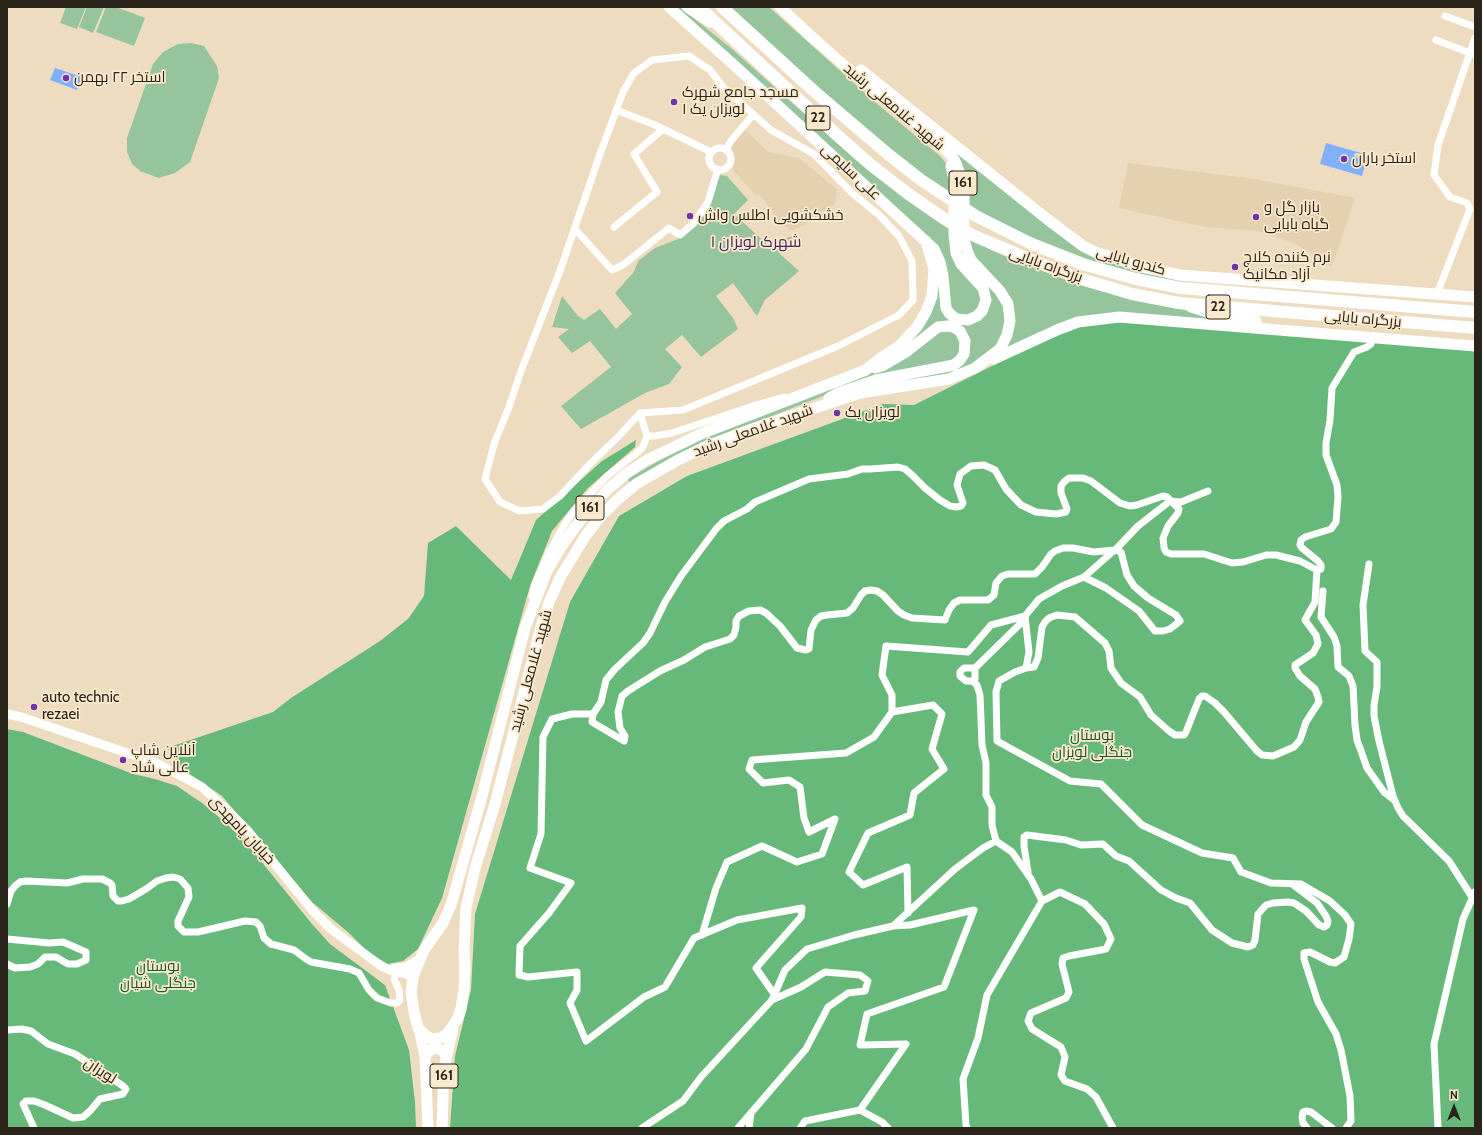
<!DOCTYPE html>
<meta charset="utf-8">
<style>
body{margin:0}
#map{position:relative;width:1482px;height:1135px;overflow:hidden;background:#eedcc1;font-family:Cabin,sans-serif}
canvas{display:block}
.frame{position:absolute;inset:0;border:8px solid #2b241a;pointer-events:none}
.north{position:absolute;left:1434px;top:1087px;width:40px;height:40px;-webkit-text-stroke:3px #fbe9ce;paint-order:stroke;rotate:0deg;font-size:11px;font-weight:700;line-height:16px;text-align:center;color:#2b241a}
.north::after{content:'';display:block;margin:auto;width:14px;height:18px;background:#2b241a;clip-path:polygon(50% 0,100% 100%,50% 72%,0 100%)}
</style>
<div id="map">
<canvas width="1482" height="1135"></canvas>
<div class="frame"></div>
<div class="north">N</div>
</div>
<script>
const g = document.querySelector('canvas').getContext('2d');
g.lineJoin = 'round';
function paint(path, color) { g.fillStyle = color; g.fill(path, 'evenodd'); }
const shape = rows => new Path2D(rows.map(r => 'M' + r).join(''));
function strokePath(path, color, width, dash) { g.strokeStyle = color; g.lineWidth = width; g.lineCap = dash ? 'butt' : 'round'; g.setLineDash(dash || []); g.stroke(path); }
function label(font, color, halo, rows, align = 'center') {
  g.font = font + ' Cabin,Cairo,sans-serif'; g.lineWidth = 3.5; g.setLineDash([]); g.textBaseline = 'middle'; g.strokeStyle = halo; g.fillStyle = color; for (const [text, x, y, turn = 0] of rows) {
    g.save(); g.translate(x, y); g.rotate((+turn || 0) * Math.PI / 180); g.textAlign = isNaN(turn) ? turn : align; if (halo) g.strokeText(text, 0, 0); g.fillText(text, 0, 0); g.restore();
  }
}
const built = shape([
 [744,129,768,152,799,158,838,190,834,205,799,228,790,230,781,224,759,194,756,196,734,171,731,152,733,142],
 [1128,163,1255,179,1355,198,1332,267,1296,244,1258,231,1205,227,1119,208]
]);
const green = shape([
 [66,7,86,7,77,29,60,23],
 [87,7,104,7,93,33,79,27],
 [106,7,116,7,145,18,134,46,96,32],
 [674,7,680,7,732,49,857,161,927,214,952,230,951,239,979,287,982,308,964,318,950,310,943,265],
 [729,7,769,7,877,104,941,157,948,166,953,198,875,139],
 [191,43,204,46,217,66,219,78,190,162,175,173,159,178,140,171,132,164,127,152,127,138,153,64,163,52,178,44],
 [951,146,1075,244,1159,276,1191,284,1138,275,1098,263,1023,234,967,206],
 [719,175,727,176,748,200,734,214,768,245,795,235,780,254,799,271,765,300,757,316,733,283,716,296,733,318,738,329,701,357,682,335,665,349,682,367,669,384,645,393,581,429,561,406,611,367,590,341,572,353,558,337,569,329,552,327,562,296,578,316,584,320,600,309,616,329,632,314,615,293,633,273,639,260,655,248,678,239,704,216],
 [967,238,995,252,1037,269,1083,286,1143,302,1236,320,1005,350,1012,312,975,259],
 [962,242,1000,296,1007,321,994,352,960,370,945,374,853,390,965,358,955,325,916,341,909,341,937,274,954,321,988,308,960,256],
 [946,328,961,337,959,358,861,381,716,438,631,483,627,479,686,445,916,348]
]);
const forest = shape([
 [1119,321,1475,350,1475,1128,450,1128,455,1056,471,990,475,914,570,602,619,516,687,476,883,404,914,405,1066,329],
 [636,440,635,447,587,489,552,531,530,586,442,898,418,949,403,961,388,964,369,953,349,933,312,902,222,796,181,768,167,748,273,712,291,698,380,641,408,619,424,596,428,543,456,526,511,580,536,520,602,461],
 [7,729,23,732,133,774,155,779,177,786,202,803,226,823,247,844,312,924,330,944,385,985,409,1050,415,1102,416,1128,7,1128]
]);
const water = shape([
 [55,68,82,77,77,90,50,80],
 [1326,143,1368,155,1362,176,1320,164]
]);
const street = shape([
 [1445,16,1475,27],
 [1436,40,1475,55],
 [689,56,710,70,724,88,771,130,814,154,852,193,879,215,899,236,912,261,913,300,899,315,838,346,722,394,683,410,640,413,618,437,590,464,560,496,543,509,520,511,500,502,485,479,494,444,509,407,521,371,560,271,600,154,623,92,634,73,652,60,689,56],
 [616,110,655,125,711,152],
 '709 159a11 11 0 1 1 22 0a11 11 0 1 1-22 0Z',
 [726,150,730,142,753,115],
 [614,227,657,192,634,154,663,129],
 [575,229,612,270,623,265,669,228,680,235,694,223,708,202,718,169],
 [1437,294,1470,209,1467,203,1450,197,1434,175,1438,145,1475,38],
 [640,413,647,436],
 [647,436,654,436,672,433,756,405,784,397],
 [1208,491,1181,502,1170,501,1138,526,1118,547,1084,577,1062,586,1039,599,1025,616,1029,652,1026,668,1015,672,999,681,996,692,997,741,1070,781,1101,784,1142,825,1202,853,1233,858,1241,872,1271,883,1301,884,1330,901,1345,915,1351,924,1349,939,1344,957,1335,963,1330,962,1310,952,1304,953,1304,959,1318,1002,1336,1034,1341,1050,1350,1096,1351,1121,1346,1128],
 [1369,564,1363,605,1365,651,1377,662,1377,687,1374,705,1374,716,1379,741,1393,796,1398,808,1403,816,1449,861,1472,897],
 [1084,577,1106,588,1139,611,1155,631,1163,631,1170,629,1180,621,1176,615,1148,598,1134,586,1127,575,1121,552,1114,550,1094,552,1073,548,1063,548,1055,551,1051,554,1042,567,1035,574,1008,574,1002,576,996,583,994,595,988,600,960,600,954,603,949,610,945,620,912,618,904,615,898,611,883,595,877,591,871,590,865,591,861,595,853,608,847,613,827,615,821,616,816,620,811,630,809,649,806,650,797,648,780,626,766,613,760,610,749,611,739,616,736,621,736,627,734,635,730,639,705,647,684,660,660,671,628,691,622,696,618,712,620,728,625,736,624,741,592,722,593,714,601,702,606,680,615,669,643,643,650,633,665,602,681,576,716,529,724,521,747,509,755,502,809,479,848,474,862,469,870,469,898,467,905,469,912,475,925,488,940,500,950,506,957,507,961,506,963,503,957,485,960,474,971,466,984,465,995,470,1006,489,1021,505,1036,512,1056,514,1066,512,1067,509,1061,493,1061,486,1064,482,1069,478,1083,478,1091,481,1120,503,1130,506,1137,505,1163,496,1167,497,1179,509,1178,513,1168,526,1163,538,1164,548,1166,552,1171,554,1204,554,1232,563,1243,562,1266,555,1276,555,1300,561,1317,570,1321,569,1321,565,1318,561,1302,548,1300,545,1301,540,1305,537,1331,529,1336,522,1338,497,1337,485,1326,455,1326,443,1330,420,1332,388,1354,352,1367,347,1371,344,1372,338],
 [1323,591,1321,617,1334,637,1337,646,1338,667,1349,676,1353,686,1355,725,1357,740,1361,751,1367,768,1384,792,1394,800],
 [532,596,535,584,548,554,563,527,573,512,607,476,638,452,643,447,647,436],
 [975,668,975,679,972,681,966,681,960,676,960,672,964,668,975,668,1020,624,1025,616],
 [1026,668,1034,667,1038,658,1042,627,1045,622,1049,618,1057,615,1075,617,1105,643,1109,651,1111,668,1121,683,1140,697,1151,715,1169,731,1175,735,1184,735,1186,732,1199,699,1202,696,1205,696,1215,703,1224,712,1257,751,1262,755,1273,756,1294,747,1300,740,1306,722,1319,702,1318,697,1315,689,1300,676,1295,668,1295,665,1313,653,1318,644,1316,635,1305,620,1315,602,1317,570],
 [972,681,977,685,980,695,982,745,986,763,986,795,992,807,992,825,996,841],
 [892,712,933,705,942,714,932,749,944,769,914,793,910,815,868,833,849,872,863,885,907,867,908,913],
 [593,714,572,714,552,719,543,737,541,834,530,868,571,883,549,913,520,946,519,975,528,977,577,972,577,990,570,1003,586,1041,644,997,665,987,694,938,737,920,802,908,801,917,756,968,774,994],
 [1028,872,1024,846,1024,837,1027,835,1066,840,1081,845,1103,844,1116,856,1129,861,1161,890,1176,898,1190,903,1212,930,1232,943,1248,947,1253,945,1255,940,1258,914,1266,905,1273,903,1288,902,1294,903,1306,911,1319,925,1324,927,1327,925,1328,921,1326,916,1317,903,1292,884],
 [7,904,11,891,15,886,20,882,26,881,67,883,83,879,102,879,110,883,112,885,113,896,118,901,122,901,129,899,146,889,157,881,166,878,173,877,180,879,188,888,189,897,178,921,178,926,184,932,198,932,245,921,256,922,260,926,264,938,271,944,294,950,306,959,311,962,350,969,359,973,369,990,377,998,391,1003,397,1003,400,1000,399,990,394,979,397,973],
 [702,935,716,888,727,862,762,846,797,862,822,854,835,819,809,832,804,818,800,787,789,780,763,783,749,769,752,760,846,753,874,737,892,712,892,695,882,675,886,646,968,652,991,625,1025,616],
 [7,939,49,943,63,942,86,952,86,960,77,964,68,964,56,957,45,957,38,964,30,967,15,968,7,964],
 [7,1030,22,1029,31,1031,48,1044,75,1054,123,1086,126,1089,123,1094,100,1099,90,1111,83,1117,73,1118,45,1105,34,1101,26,1101,23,1104,34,1128],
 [860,1110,882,1122,888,1128],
 [642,1128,683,1101,701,1077,772,1000,785,970,807,949,854,935,893,926,955,869,983,848,996,841,1012,852,1031,879,1042,901],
 [738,1128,806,1049,828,1007,848,993,865,991,868,981,860,975,825,972,801,987,772,1000],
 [749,1128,751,1113],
 [800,1128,805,1121,860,1110,906,1044,860,1045,867,1014,944,987,974,910,910,925,893,926],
 [967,1128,966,1125,963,1079,978,1038,987,995,1042,901,1060,892,1085,904,1104,924,1111,939,1106,949,1069,956,1063,958,1062,964,1069,992,1066,998,1031,1013,1028,1021,1032,1029,1061,1047,1065,1057,1061,1075,1065,1081,1087,1089,1096,1097,1113,1128],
 [1307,1128,1303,1123,1302,1117,1303,1112,1306,1111,1311,1112,1332,1128],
 [1438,1128,1434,1044,1463,919,1475,892]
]);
const secondary = shape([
 [7,714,21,717,154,762,174,772,202,787,226,809,248,831,313,911,331,929,381,966,392,971,403,973,413,977],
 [394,968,406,967,419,959]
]);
const primary = shape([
 [669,7,734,65,934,249,940,262,943,276,946,308,949,313,956,319,968,320,977,316,982,311,986,300,983,288,961,264,956,253,954,234,954,180,951,166],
 [687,7,710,22],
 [780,7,815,40],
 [811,36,846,67,939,144,950,154,955,161,961,176,964,188,964,240,967,250,971,260,1000,291,1008,304,1010,321,1007,335,1000,349,975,368,949,379,860,393,752,429,707,446,678,460,636,484,617,500,601,516,586,535,561,576,549,602,541,627,495,804,475,868,466,908,464,951,465,967,464,989,461,1009,458,1018,447,1034,440,1038,432,1039,425,1035,418,1028,414,1012,411,992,413,977,424,950,443,923,451,905,481,800,525,628,546,573,561,547,575,527,608,489,627,473,647,460,703,433,866,370,879,359,899,346,917,327,926,312,932,296,934,269,926,241],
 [861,70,1047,219,1083,246,1095,252,1142,267,1180,275,1475,297],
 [1191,307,1220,316,1256,321],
 [994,359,1057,330,1078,322,1119,317,1475,346],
 [829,398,838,393,876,380,954,365,960,360,964,354,965,341,960,331,953,327,948,326,938,327,906,352,882,366,875,368],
 [419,1029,425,1056,428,1128],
 [425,1056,430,1050,437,1048,443,1051,446,1056],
 [442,1128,444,1068,453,1028]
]);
const highway = shape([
 [699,7,837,135,871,165,907,193,946,220,972,235,1029,259,1078,278,1132,294,1179,303,1475,328],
 [722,7,815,92,888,154,921,180,976,216,1032,244,1082,264,1136,279,1181,288,1475,312]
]);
const markers = [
 [66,78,4,"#7233a8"],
 [674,102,4,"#7233a8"],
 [1344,159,4,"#7233a8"],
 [690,216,4,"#7233a8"],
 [1256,217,4,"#7233a8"],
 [1235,267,4,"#7233a8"],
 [837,413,4,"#7233a8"],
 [34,707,4,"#7233a8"],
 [123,760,4,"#7233a8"]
];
const shields = [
 [818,118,24],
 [963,183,28],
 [1218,307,24],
 [590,508,28],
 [444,1076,28]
];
const shieldNames = [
 ["22",818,118],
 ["161",963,183],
 ["22",1218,307],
 ["161",590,508],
 ["161",444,1076]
];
const poiNames = [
 ["استخر ۲۲ بهمن",74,78],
 ["مسجد جامع شهرک",682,93],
 ["لویزان یک ۱",682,110],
 ["استخر باران",1352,159],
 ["بازار گل و",1264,208],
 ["گیاه بابایی",1264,225],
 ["خشکشویی اطلس واش",698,216],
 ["نرم کننده کلاچ",1243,258],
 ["آزاد مکانیک",1243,275],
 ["لویزان یک",845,413],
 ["auto technic",42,698],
 ["rezaei",42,715],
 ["آنلاین شاپ",131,751],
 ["عالی شاد",131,768]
];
const streetNames = [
 ["شهید غلامعلی رشید",894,107,40],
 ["علی سلیمی",851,172,43],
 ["کندرو بابایی",1131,261,16],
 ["بزرگراه بابایی",1046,265,20],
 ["بزرگراه بابایی",1363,319,5],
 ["شهید غلامعلی رشید",753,431,-20],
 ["شهید غلامعلی رشید",531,671,-75],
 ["خیابان یامهدی",242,830,47],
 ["لویزان",100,1071,33]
];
const parkNames = [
 ["بوستان",1092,736],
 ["جنگلی لویزان",1092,753],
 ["بوستان",158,967],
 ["جنگلی شیان",158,984]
];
const neighbourhoodNames = [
 ["شهرک لویزان ۱",756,242]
];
paint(built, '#e5d0af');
paint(green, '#95c49d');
paint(forest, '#66b979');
paint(water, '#81b0ff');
strokePath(street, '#fff', 7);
strokePath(secondary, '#fff', 9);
strokePath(primary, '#fff', 11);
strokePath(highway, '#fff', 12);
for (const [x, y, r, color] of markers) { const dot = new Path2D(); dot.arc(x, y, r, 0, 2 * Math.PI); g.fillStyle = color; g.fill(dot); strokePath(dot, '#fbe9ce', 1.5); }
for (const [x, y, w] of shields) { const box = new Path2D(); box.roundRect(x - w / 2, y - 12, w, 24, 3); g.fillStyle = '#fbe9ce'; g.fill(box); strokePath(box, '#2b241a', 1); }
label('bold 14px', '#2b241a', null, shieldNames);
label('15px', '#2b241a', '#fbe9ce', poiNames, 'left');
label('15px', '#2b241a', '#fbe9ce', streetNames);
label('15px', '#1a552b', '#fbe9ce', parkNames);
label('16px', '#452861', '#fbe9ce', neighbourhoodNames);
</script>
